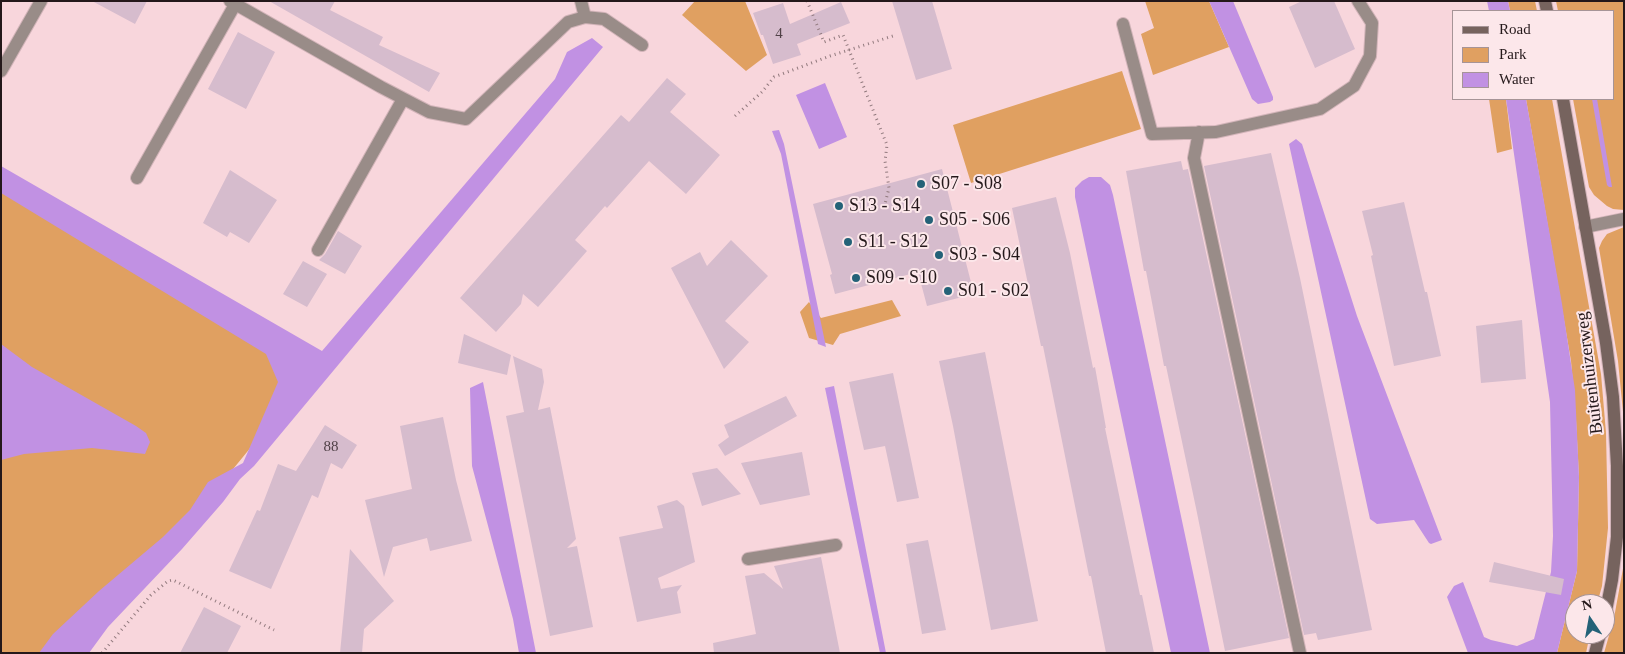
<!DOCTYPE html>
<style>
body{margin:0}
#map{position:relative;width:1625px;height:654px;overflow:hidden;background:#f8d6dc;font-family:Georgia,serif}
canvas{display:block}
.frame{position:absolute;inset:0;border:2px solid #24181a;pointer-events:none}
.legend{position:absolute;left:1452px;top:10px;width:162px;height:90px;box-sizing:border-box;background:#fce7ea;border:1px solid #a69497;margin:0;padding:6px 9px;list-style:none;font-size:15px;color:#24181a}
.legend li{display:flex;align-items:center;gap:10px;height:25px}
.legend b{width:25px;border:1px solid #a69497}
.north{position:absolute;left:1565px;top:594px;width:50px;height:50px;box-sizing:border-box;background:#fce7ea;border:1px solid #a69497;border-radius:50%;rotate:348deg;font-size:14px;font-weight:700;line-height:20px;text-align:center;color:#24181a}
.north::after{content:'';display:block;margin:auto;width:18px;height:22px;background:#246278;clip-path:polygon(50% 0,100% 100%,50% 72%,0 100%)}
</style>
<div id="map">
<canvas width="1625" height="654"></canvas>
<div class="frame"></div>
<ul class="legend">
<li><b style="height:6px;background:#76635e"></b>Road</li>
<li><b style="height:14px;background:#e0a061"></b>Park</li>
<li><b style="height:14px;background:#c191e3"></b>Water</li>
</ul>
<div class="north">N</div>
</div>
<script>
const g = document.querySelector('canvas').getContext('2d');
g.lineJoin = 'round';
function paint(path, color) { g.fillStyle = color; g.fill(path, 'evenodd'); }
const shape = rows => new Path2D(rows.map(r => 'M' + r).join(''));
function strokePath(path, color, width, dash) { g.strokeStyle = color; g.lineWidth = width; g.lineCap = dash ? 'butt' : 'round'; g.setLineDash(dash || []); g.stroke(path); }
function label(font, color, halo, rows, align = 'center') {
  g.font = font + ' Georgia,serif'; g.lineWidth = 4; g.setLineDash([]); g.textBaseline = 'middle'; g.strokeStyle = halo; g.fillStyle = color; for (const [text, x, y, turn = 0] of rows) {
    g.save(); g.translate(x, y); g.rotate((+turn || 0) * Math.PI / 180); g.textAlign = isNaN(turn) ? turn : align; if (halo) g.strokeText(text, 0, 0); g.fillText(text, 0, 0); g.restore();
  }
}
const green = shape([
 [695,1,745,1,767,55,746,71,682,15],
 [1145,1,1209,1,1229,47,1153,75,1141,34,1154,28],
 [1508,1,1535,1,1537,11,1510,11],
 [1556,1,1624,1,1624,210,1613,209,1607,206,1594,195,1589,187,1573,99,1614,99,1614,11,1558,11],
 [1122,71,1141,129,971,183,953,125],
 [1489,99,1506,99,1512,149,1497,153],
 [1526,99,1552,99,1601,374,1606,433,1608,528,1602,586,1597,604,1575,604,1575,634,1590,634,1586,653,1557,653,1577,571,1579,477,1576,420,1571,361],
 [1,181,315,369,170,546,80,653,1,653],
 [1624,227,1624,422,1618,361,1599,248,1602,241,1607,234],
 [892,300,901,316,840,334,833,345,809,338,800,312,809,302,821,318],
 [1624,563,1624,653,1604,653,1614,618]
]);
const water = shape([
 [1209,1,1233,1,1273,97,1273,100,1270,102,1258,104,1252,99],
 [1487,1,1508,1,1510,11,1489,11],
 [592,38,603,47,254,466,240,479,223,502,182,549,108,627,89,653,39,653,53,634,99,591,163,537,190,510,208,482,243,463,278,382,266,354,1,193,1,166,322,351,555,79,567,52],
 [825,83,847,137,819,149,796,95],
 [1506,99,1526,99,1562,304,1575,390,1579,477,1577,571,1557,653,1468,653,1447,597,1454,586,1463,582,1484,637,1491,640,1517,646,1534,639,1551,572,1553,536,1550,402],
 [1592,99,1597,99,1612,187,1609,187,1607,185],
 [779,130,784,144,826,347,818,344,781,154,772,131],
 [1296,139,1302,144,1357,316,1442,540,1431,544,1429,543,1414,520,1377,524,1370,519,1289,144],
 [1089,177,1101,177,1110,185,1113,195,1210,653,1171,653,1075,197,1075,188,1082,181],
 [1,344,32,367,136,426,146,433,150,442,145,454,92,448,24,454,1,460],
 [483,382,536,653,519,653,513,619,472,466,470,388],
 [834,386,886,653,880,653,825,388]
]);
const building = shape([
 [92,1,147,1,135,24],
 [269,1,335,1,330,10,383,37,379,45,440,73,429,92],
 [892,1,932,1,952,69,916,80],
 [1302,1,1334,1,1355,49,1315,68,1289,7],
 [841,2,850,23,797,44,801,55,773,64,763,35,761,35,753,13,783,3,790,24],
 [238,32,275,52,246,109,208,89],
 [667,78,686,94,670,112,720,155,686,194,649,161,607,208,605,206,575,240,587,251,538,307,523,294,521,304,496,332,460,298,621,115,629,122],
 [1271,153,1300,278,1372,630,1318,640,1316,633,1304,635,1204,166],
 [1181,161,1183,170,1188,169,1289,638,1225,651,1196,508,1166,366,1164,366,1146,271,1144,271,1126,171],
 [942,169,974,294,927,306,918,272,835,294,830,275,832,274,813,204],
 [230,170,277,200,249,243,230,232,227,237,203,223],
 [1056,197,1070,253,1093,368,1095,367,1106,428,1105,428,1140,595,1142,595,1154,653,1106,653,1091,576,1089,576,1043,346,1041,346,1012,208],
 [1404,202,1425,292,1427,292,1441,356,1394,366,1371,256,1373,255,1362,211],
 [338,231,362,246,345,274,319,260,325,254],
 [731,240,768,276,725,321,749,342,724,369,671,268,700,252,707,266],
 [303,261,327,274,307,307,283,294],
 [1522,320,1526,379,1481,383,1476,326],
 [464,334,511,355,507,375,458,363],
 [985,352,1038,621,991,630,953,426,939,361],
 [513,356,542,369,544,382,538,410,550,407,576,539,567,548,577,546,593,627,550,636,506,416,524,412],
 [893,373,919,498,897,502,885,446,864,450,849,382],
 [786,396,797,416,725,456,718,445,729,437,724,425],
 [443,417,456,480,472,541,430,551,427,538,393,547,384,577,365,500,412,489,400,426],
 [325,425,357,445,342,469,331,463,318,498,312,495,271,589,229,571,257,510,260,511,278,464,296,471],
 [802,452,810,495,760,505,741,463],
 [717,468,741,494,702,506,692,473],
 [677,500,684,506,695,562,658,578,661,589,682,585,677,592,681,613,637,622,619,537,663,528,657,506],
 [928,540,946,630,922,634,906,544],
 [350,549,394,601,364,629,362,653,340,653],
 [821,557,840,653,714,653,713,643,756,634,745,576,764,573,783,589,774,566],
 [1494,562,1564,579,1561,595,1489,582],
 [204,607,241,626,227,653,180,653]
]);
const path = shape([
 [807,1,824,42,843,35,887,145,885,161,889,188,885,204],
 [735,116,762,92,774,77,830,56,896,35],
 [102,653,151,595,168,581,173,580,274,630]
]);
const lane = shape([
 [230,1,381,87,429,112,466,119,568,22,585,17,604,19,642,45],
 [581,1,585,17],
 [1123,24,1152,134,1216,132,1320,109,1354,86,1370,56,1372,23,1358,1],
 [1,71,41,1],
 [1199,132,1194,158,1300,653],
 [137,178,237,1],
 [1585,227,1624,219],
 [318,250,403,99],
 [748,559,836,545]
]);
const secondary = shape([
 [1545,1,1547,11],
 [1563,99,1606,343,1613,397,1617,466,1617,537,1612,580,1605,616],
 [1595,653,1600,634]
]);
const markers = [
 [921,184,5,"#246278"],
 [839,206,5,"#246278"],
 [929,220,5,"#246278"],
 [848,242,5,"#246278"],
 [939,255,5,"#246278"],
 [856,278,5,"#246278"],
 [948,291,5,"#246278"]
];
const numberNames = [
 ["4",779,34],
 ["88",331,447]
];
const poiNames = [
 ["S07 - S08",931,184],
 ["S13 - S14",849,206],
 ["S05 - S06",939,220],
 ["S11 - S12",858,242],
 ["S03 - S04",949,255],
 ["S09 - S10",866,278],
 ["S01 - S02",958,291]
];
const streetNames = [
 ["Buitenhuizerweg",1590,373,-97]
];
paint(green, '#e0a061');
paint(water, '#c191e3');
paint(building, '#d6bccd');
strokePath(lane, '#d2b4b9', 14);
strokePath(secondary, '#d2b4b9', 14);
strokePath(path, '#927a7e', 3, [1, 4]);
strokePath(lane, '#998c88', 12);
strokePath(secondary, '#76635e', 12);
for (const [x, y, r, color] of markers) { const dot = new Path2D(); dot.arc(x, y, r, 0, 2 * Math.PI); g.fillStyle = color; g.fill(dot); strokePath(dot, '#fce7ea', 2); }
label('15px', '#504147', null, numberNames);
label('18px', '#24181a', '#fce7ea', poiNames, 'left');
label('18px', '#24181a', '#fce7ea', streetNames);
</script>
